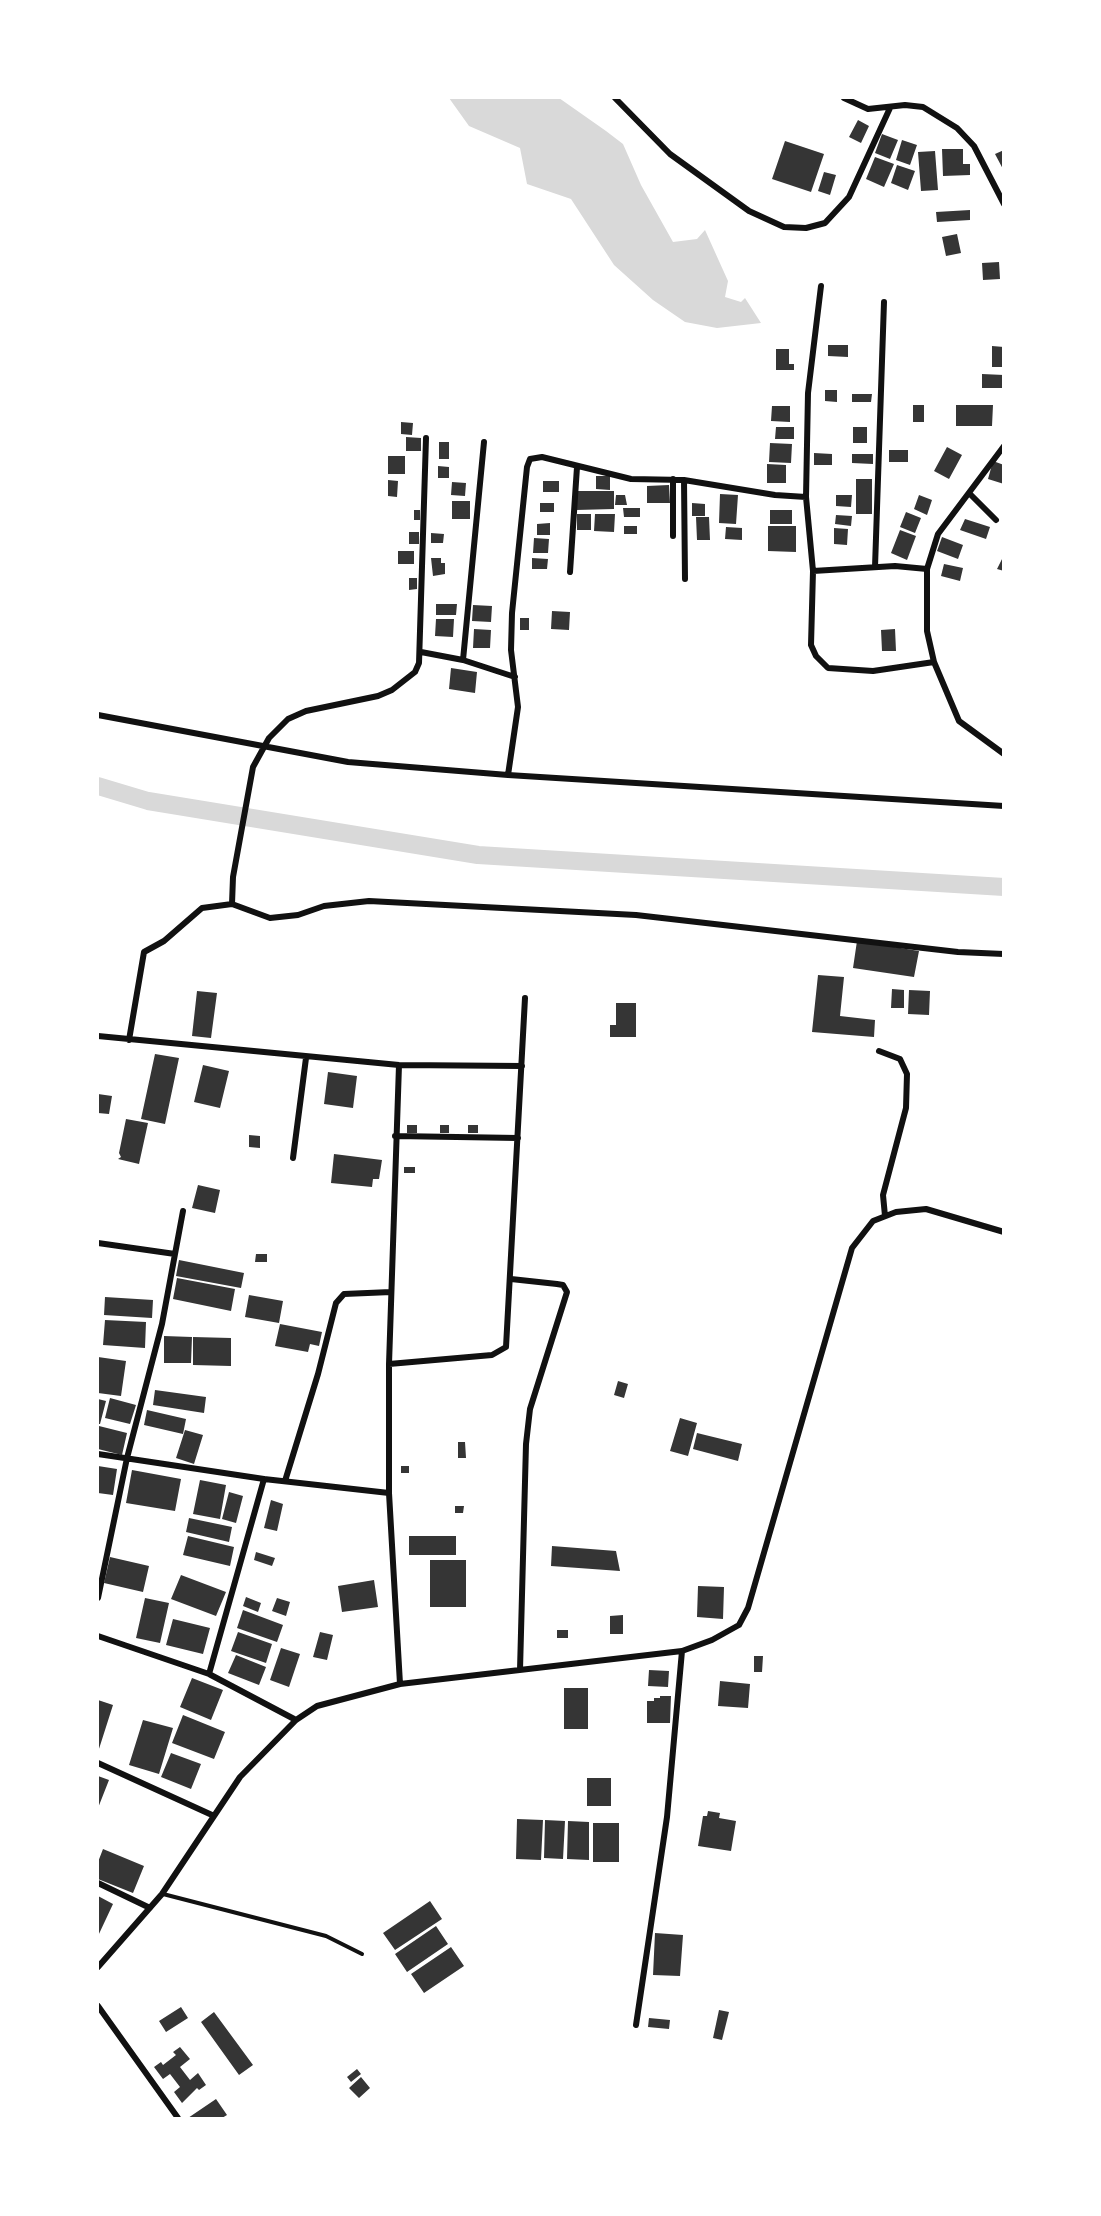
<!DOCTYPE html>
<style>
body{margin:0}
#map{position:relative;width:1101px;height:2216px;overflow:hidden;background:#fff;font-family:Raleway,sans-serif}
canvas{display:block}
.frame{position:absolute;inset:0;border:99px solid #fff;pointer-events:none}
</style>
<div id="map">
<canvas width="1101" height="2216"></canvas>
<div class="frame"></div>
</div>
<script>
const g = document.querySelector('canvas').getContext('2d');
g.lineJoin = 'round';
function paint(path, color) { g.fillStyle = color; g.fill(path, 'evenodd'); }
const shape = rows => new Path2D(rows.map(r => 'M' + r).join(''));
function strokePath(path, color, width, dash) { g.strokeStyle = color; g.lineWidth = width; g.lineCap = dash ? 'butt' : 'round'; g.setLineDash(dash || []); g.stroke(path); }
const water = shape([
 [449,98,559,98,606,131,623,144,641,185,673,242,697,239,705,230,728,281,725,297,741,302,745,298,761,323,717,328,685,322,653,300,614,265,571,199,527,184,520,148,469,126]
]);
const canal = shape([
 [98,786,148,801,478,855,1004,887]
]);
const building = shape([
 [858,120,869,126,861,143,849,137],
 [882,134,898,140,890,159,875,153],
 [902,140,917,145,910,165,896,160],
 [785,141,824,154,811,192,772,179],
 [942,149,963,149,963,164,970,164,970,175,943,176],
 [1004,150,1004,171,995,154],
 [935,151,938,190,921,191,918,152],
 [875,157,894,164,884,187,866,179],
 [897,165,915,171,908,190,891,183],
 [824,172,836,175,830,195,818,191],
 [970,210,970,220,937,222,936,212],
 [957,234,961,253,946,256,942,237],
 [999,262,1000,279,983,280,982,263],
 [828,345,848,345,848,357,828,356],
 [992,346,1004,347,1004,367,992,367],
 [776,349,789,349,789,364,794,364,794,370,776,370],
 [982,374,1004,375,1004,388,982,388],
 [825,390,837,390,837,402,825,401],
 [852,394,872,394,871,402,852,402],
 [913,405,924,405,924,422,913,422],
 [956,405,993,405,992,426,956,426],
 [772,406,790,406,790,422,771,421],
 [401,422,413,423,412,435,401,434],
 [776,427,794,427,794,439,775,439],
 [853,427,867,427,867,443,853,443],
 [406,437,421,438,421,451,406,451],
 [439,442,449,442,449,459,439,459],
 [770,443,792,444,791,463,769,462],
 [947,447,962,455,949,479,934,471],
 [889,450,908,450,908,462,889,462],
 [814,453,832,454,832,465,814,465],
 [852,454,873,454,873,464,852,463],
 [388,456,405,456,405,474,388,474],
 [993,461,1004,465,1004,484,988,479],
 [767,464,786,465,786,483,767,483],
 [438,466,449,467,449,478,438,478],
 [596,476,610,476,610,490,596,489],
 [856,479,872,479,872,514,856,514],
 [388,480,398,481,397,497,388,496],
 [543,481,559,481,559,492,543,492],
 [452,482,466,483,465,496,451,495],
 [669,485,670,503,647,503,647,486],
 [576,491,614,491,614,509,576,510],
 [720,494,738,495,736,524,719,523],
 [616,495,625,495,627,505,615,505],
 [836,495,852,495,851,507,836,506],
 [919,495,932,500,927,515,914,509],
 [452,501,470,501,470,519,452,519],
 [540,503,554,503,554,512,540,512],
 [692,503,705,504,705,516,692,516],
 [623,508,640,508,640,517,624,517],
 [414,510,420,510,420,520,414,520],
 [770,510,792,510,792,524,770,524],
 [906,512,921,518,915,533,900,527],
 [577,514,591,514,591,530,577,530],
 [595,514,615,514,614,532,594,531],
 [836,515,852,516,851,526,835,524],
 [696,517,709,517,710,540,697,540],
 [965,519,990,527,986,539,960,530],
 [550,523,550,535,537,535,537,524],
 [624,526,637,526,637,534,624,534],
 [768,526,796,526,796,552,768,551],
 [726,527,742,528,742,540,725,539],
 [834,528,848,529,847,545,834,544],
 [900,530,916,536,907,560,891,553],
 [409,532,419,532,419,544,409,544],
 [431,533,444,534,443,543,431,543],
 [942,537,963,545,958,559,937,551],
 [534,538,549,539,548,553,533,553],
 [398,551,414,551,414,564,398,564],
 [1004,555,1004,571,997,569],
 [431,558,441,558,441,563,445,563,445,574,433,576],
 [532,558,548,559,547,569,532,569],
 [944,564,963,568,960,581,941,576],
 [409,578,417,578,417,589,409,590],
 [436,604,457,604,456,615,436,615],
 [473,605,492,606,491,622,472,621],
 [552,611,570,612,569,630,551,629],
 [520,618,529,618,529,630,520,630],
 [436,619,454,619,453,637,435,636],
 [474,629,491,630,490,648,473,648],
 [895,629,896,651,882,651,881,630],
 [451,668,477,672,475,693,449,689],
 [857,941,919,951,914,977,853,968],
 [818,975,844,977,840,1016,875,1020,874,1037,812,1032],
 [892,989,904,990,904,1008,891,1008],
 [909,990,930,991,929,1015,908,1014],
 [197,991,217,993,211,1038,192,1036],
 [616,1003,636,1003,636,1037,610,1037,610,1025,616,1025],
 [155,1054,179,1058,165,1124,141,1119],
 [203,1065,229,1071,220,1108,194,1102],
 [328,1072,357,1076,353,1108,324,1104],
 [98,1094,112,1096,109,1114,98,1113],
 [126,1119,148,1123,139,1164,118,1159,121,1157,119,1153],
 [407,1125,417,1125,417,1133,407,1133],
 [440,1125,449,1125,449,1133,440,1133],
 [468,1125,478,1125,478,1133,468,1133],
 [249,1135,260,1136,260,1148,249,1147],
 [334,1154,382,1160,379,1179,373,1179,372,1187,331,1183],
 [404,1167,415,1167,415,1173,404,1173],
 [198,1185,220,1190,215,1213,192,1208],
 [256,1254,267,1254,267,1262,255,1262],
 [179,1260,244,1273,241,1288,176,1276],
 [177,1278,235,1289,231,1311,173,1299],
 [249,1295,283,1301,279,1323,245,1317],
 [105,1297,153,1300,152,1318,104,1315],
 [105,1320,146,1322,145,1348,103,1345],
 [280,1324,322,1332,319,1346,310,1344,308,1352,275,1346],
 [164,1336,192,1337,191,1363,164,1363],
 [193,1337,231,1338,231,1366,193,1365],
 [98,1357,126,1361,121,1396,98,1393],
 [618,1381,628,1384,624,1398,614,1395],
 [155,1390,206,1397,204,1413,153,1405],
 [110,1398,136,1405,130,1424,105,1418],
 [98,1399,106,1401,100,1424,98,1424],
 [147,1410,186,1419,183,1434,144,1425],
 [680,1418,697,1423,688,1456,670,1451],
 [99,1426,127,1433,122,1455,98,1449],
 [185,1430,203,1435,194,1464,176,1458],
 [697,1433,742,1444,738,1461,693,1449],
 [458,1442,465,1442,466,1458,458,1458],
 [98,1466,117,1469,113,1495,98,1493],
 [401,1466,409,1466,409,1473,401,1473],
 [132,1470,181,1479,175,1511,126,1503],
 [200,1480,226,1485,220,1519,193,1514],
 [229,1492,243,1496,236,1523,222,1519],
 [271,1500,283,1504,277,1531,264,1528],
 [455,1506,464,1506,463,1513,455,1513],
 [189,1518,232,1527,229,1542,186,1532],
 [188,1536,234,1547,230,1566,183,1555],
 [409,1536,456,1536,456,1555,409,1555],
 [552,1546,616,1551,620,1571,551,1566],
 [256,1552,275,1558,272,1566,254,1560],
 [110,1557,149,1566,143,1592,104,1583],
 [430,1560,466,1560,466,1607,430,1607],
 [181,1575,226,1592,216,1616,171,1599],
 [374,1580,378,1607,342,1612,338,1586],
 [698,1586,724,1587,723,1619,697,1617],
 [246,1597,261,1603,258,1612,243,1606],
 [145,1598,169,1603,160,1643,136,1638],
 [277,1598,290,1602,286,1616,272,1611],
 [243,1610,283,1625,277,1642,237,1628],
 [623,1615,623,1634,610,1634,610,1616],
 [173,1619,210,1628,203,1654,166,1645],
 [557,1630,568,1630,568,1638,557,1638],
 [238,1632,272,1644,266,1663,231,1651],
 [320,1632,333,1635,327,1660,313,1657],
 [281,1648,300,1654,289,1687,270,1680],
 [236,1655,266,1667,259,1685,228,1673],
 [754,1656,763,1656,762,1672,754,1672],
 [649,1670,669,1671,668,1687,648,1686],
 [192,1678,223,1690,211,1720,180,1707],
 [720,1681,750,1684,748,1708,718,1706],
 [564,1688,588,1688,588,1729,564,1729],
 [660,1696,671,1696,670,1723,647,1723,647,1701,654,1701,654,1698,660,1698],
 [98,1700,113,1705,98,1752],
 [183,1715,225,1732,214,1759,172,1743],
 [143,1720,173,1728,159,1774,129,1765],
 [171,1753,201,1764,191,1789,161,1777],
 [98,1776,109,1780,98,1808],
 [587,1778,611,1778,611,1806,587,1806],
 [708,1811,720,1813,719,1818,736,1821,731,1851,698,1846,703,1816,707,1816],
 [517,1819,543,1820,541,1860,516,1859],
 [545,1820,565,1821,563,1859,544,1858],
 [568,1821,589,1822,589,1860,567,1859],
 [593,1823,619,1823,619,1862,593,1862],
 [103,1849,144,1866,133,1893,98,1879,98,1862],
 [98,1896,113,1904,98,1936],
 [430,1901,442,1919,395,1950,383,1933],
 [436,1926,448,1944,407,1972,395,1954],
 [655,1933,683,1935,680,1976,653,1975],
 [451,1947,464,1966,424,1993,411,1974],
 [181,2007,188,2018,166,2032,159,2021],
 [719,2010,729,2012,722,2040,713,2038],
 [214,2012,253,2065,239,2075,201,2022],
 [649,2018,670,2020,669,2029,648,2027],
 [180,2047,190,2059,180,2067,190,2080,198,2073,206,2085,199,2090,197,2088,182,2103,174,2092,180,2087,170,2074,163,2079,154,2067,161,2062,163,2065,176,2055,173,2052],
 [357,2069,361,2074,351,2082,347,2077],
 [361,2077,370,2088,359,2098,349,2088],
 [216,2099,227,2115,222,2118,188,2118]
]);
const service = shape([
 [163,1894,326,1936,362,1954]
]);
const minor = shape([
 [615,98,670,154,749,211,784,227,806,228,825,223,849,197,890,108],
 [844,98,868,109,905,105,923,107,957,128,974,146,1004,204],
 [821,286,808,393,806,497,813,571,811,645,816,656,828,668,873,671,934,662],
 [1004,446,938,534,927,569,927,631,934,662,959,721,1004,754],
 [969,493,996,520],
 [673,536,673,479],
 [875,567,884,302],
 [813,571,895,566,927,569],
 [570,572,577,467],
 [685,579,684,480,775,495,806,497],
 [421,652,463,660,515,677],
 [463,660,484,442],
 [98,715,348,762,508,775,1004,806],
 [508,775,518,707,511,650,512,613,527,467,530,459,542,457,631,479,684,480],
 [232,904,233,877,253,767,269,738,288,719,306,711,378,696,392,690,415,672,419,663,426,438],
 [98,1036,399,1065,522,1066],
 [129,1040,144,952,164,941,202,908,232,904,270,918,298,915,324,906,369,901,636,915,958,952,1004,954],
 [879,1051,900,1059,907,1074,906,1108,883,1195,885,1216],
 [399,1065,389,1364,389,1493,400,1684],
 [395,1136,518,1138],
 [293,1158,306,1058],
 [98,1243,175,1254],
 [511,1279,557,1284,563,1285,567,1292,530,1409,526,1444,520,1670],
 [389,1364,492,1355,506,1347,525,998],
 [98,1454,264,1479,389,1493],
 [264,1479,209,1674,296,1720],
 [285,1481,318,1374,336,1303,344,1294,391,1292],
 [98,1598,127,1458,162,1324,183,1211],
 [98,1636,209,1674],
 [98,1763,212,1815],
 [98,1883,150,1908],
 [98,1967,162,1894,240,1777,296,1720,317,1706,400,1684,682,1651,712,1640,739,1625,748,1608,852,1248,873,1221,896,1212,926,1209,1004,1232],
 [98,2006,178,2118],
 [636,2025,667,1817,682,1651]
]);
paint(water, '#d9d9d9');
strokePath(canal, '#d9d9d9', 18);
paint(building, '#353535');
strokePath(service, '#111', 4);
strokePath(minor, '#111', 6);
</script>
